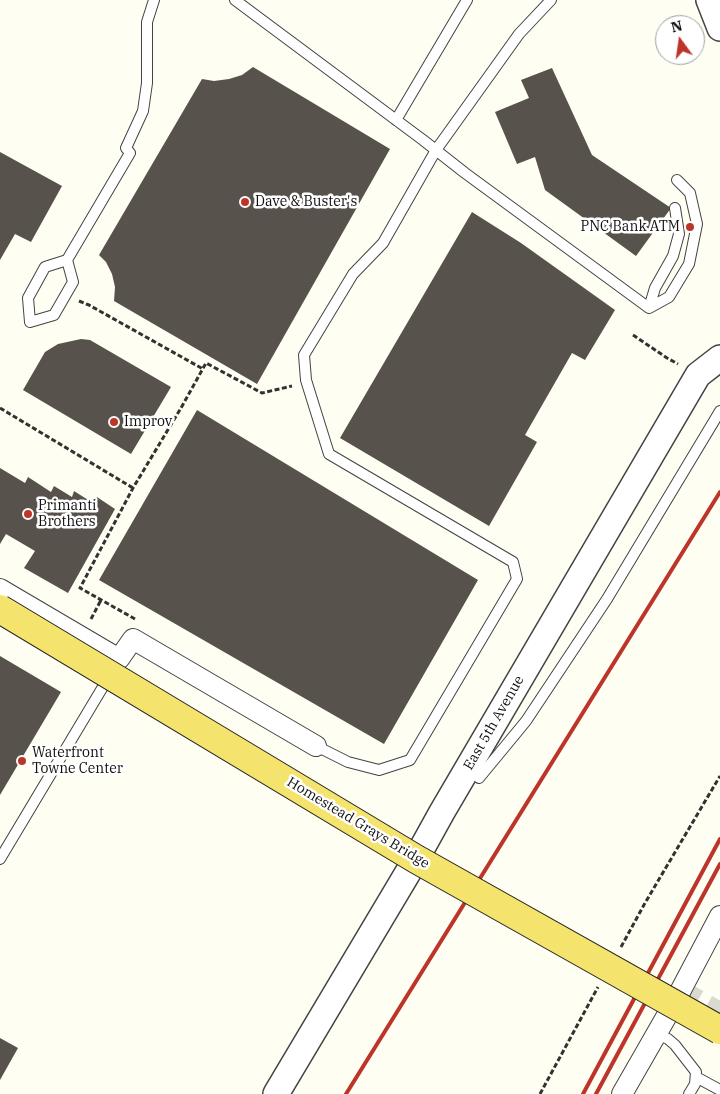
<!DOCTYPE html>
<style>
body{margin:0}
#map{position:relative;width:720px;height:1094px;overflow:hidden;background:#fffef3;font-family:"IBM Plex Serif",serif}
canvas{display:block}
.north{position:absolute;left:655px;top:15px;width:50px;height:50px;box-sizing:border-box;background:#fff;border:1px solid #9f9f9f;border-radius:50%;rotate:346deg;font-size:14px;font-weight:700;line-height:20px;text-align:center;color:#101010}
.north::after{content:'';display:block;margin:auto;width:18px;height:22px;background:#bd352a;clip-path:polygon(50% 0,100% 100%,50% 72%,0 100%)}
</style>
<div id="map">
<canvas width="720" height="1094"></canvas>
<div class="north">N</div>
</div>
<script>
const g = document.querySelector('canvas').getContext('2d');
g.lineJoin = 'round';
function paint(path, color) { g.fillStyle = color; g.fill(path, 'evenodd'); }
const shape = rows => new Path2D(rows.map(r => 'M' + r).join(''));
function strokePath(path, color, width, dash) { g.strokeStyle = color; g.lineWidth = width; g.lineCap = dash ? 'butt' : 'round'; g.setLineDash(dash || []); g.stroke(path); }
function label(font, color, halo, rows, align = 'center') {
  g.font = font + ' "IBM Plex Serif",serif'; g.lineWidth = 5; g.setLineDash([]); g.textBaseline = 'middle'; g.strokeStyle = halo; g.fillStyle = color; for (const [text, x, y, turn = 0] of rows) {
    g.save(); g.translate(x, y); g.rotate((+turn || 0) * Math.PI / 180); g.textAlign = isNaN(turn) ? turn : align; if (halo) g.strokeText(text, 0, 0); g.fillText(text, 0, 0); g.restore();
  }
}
const building = shape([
 [253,67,390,149,257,384,114,301,115,287,112,274,106,262,99,255,202,79,214,81,229,79,242,75],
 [552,68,592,155,671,208,636,256,545,190,535,157,517,164,495,112,529,98,521,80],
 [0,152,62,186,31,242,15,234,0,260],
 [472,212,521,243,615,310,585,360,572,353,525,435,537,442,489,526,340,438],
 [81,339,90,340,171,387,131,454,23,390,45,352,58,344],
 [197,410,478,580,384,744,99,580],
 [0,468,25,483,28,477,51,492,54,486,72,497,74,491,93,503,97,497,115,509,68,593,24,568,35,551,6,534,0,544],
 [0,656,61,692,0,795],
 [0,1038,18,1048,0,1080]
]);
const minorTunnel = shape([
 [681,990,720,1012]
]);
const path = shape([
 [79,301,89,305,203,369],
 [633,335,667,358,678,364],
 [0,408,133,488],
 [91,619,101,600],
 [135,619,80,588,133,488,181,408,206,363,262,393,292,386],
 [621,947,645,903,720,776],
 [540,1094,598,987]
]);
const service = shape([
 [235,0,423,140,465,173,649,308],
 [396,120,467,0],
 [67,260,73,282,54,315,30,322,28,298,45,267,67,260,130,153,126,148,143,111,147,83,147,22,154,0],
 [649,308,669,297,689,264,697,224,690,193,677,180],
 [649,308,655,288,673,256,679,234,675,208],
 [316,746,348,762,379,770,410,760,517,579,513,562,329,454,306,380,304,355,353,274,383,243,436,150,519,34,551,0],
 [479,778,526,721,607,599,720,411],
 [0,859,110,675],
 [656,1033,668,1039,675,1045,696,1072,695,1084,689,1094],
 [696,1077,720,1090]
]);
const minor = shape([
 [0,589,119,659,133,639,316,746],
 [622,1094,673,1005,720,916]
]);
const tertiary = shape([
 [709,0,720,28],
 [276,1094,416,859,442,812,698,375,720,358]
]);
const rail = shape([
 [346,1094,720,492],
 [583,1094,720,839],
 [596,1094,720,864]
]);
const primaryBridge = shape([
 [0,609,416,859,720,1030]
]);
const markers = [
 [245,202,5,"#bd352a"],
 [690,227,5,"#bd352a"],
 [114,422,5,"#bd352a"],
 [28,514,5,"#bd352a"],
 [22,761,5,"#bd352a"]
];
const poiNames = [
 ["Dave & Buster's",255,202],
 ["PNC Bank ATM",680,227,"right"],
 ["Improv",124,422],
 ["Primanti",38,506],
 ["Brothers",38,522],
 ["Waterfront",32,753],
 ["Towne Center",32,769]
];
const streetNames = [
 ["East 5th Avenue",494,723,-60],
 ["Homestead Grays Bridge",358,823,31]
];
paint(building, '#58524c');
strokePath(minorTunnel, '#dbdad1', 20, [20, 10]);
strokePath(service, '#434343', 12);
strokePath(minor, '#434343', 22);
strokePath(tertiary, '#434343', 28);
strokePath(path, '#323232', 3, [5, 2.5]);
strokePath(service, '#fff', 10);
strokePath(minor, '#fff', 20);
strokePath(tertiary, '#fff', 25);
strokePath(rail, '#bd352a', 4);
strokePath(primaryBridge, '#212121', 30, []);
strokePath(primaryBridge, '#f4e46d', 28);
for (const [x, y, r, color] of markers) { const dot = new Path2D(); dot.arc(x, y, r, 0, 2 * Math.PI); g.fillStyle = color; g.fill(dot); strokePath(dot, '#fff', 2); }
label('14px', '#101010', '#fff', poiNames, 'left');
label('14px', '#101010', '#fff', streetNames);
</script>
